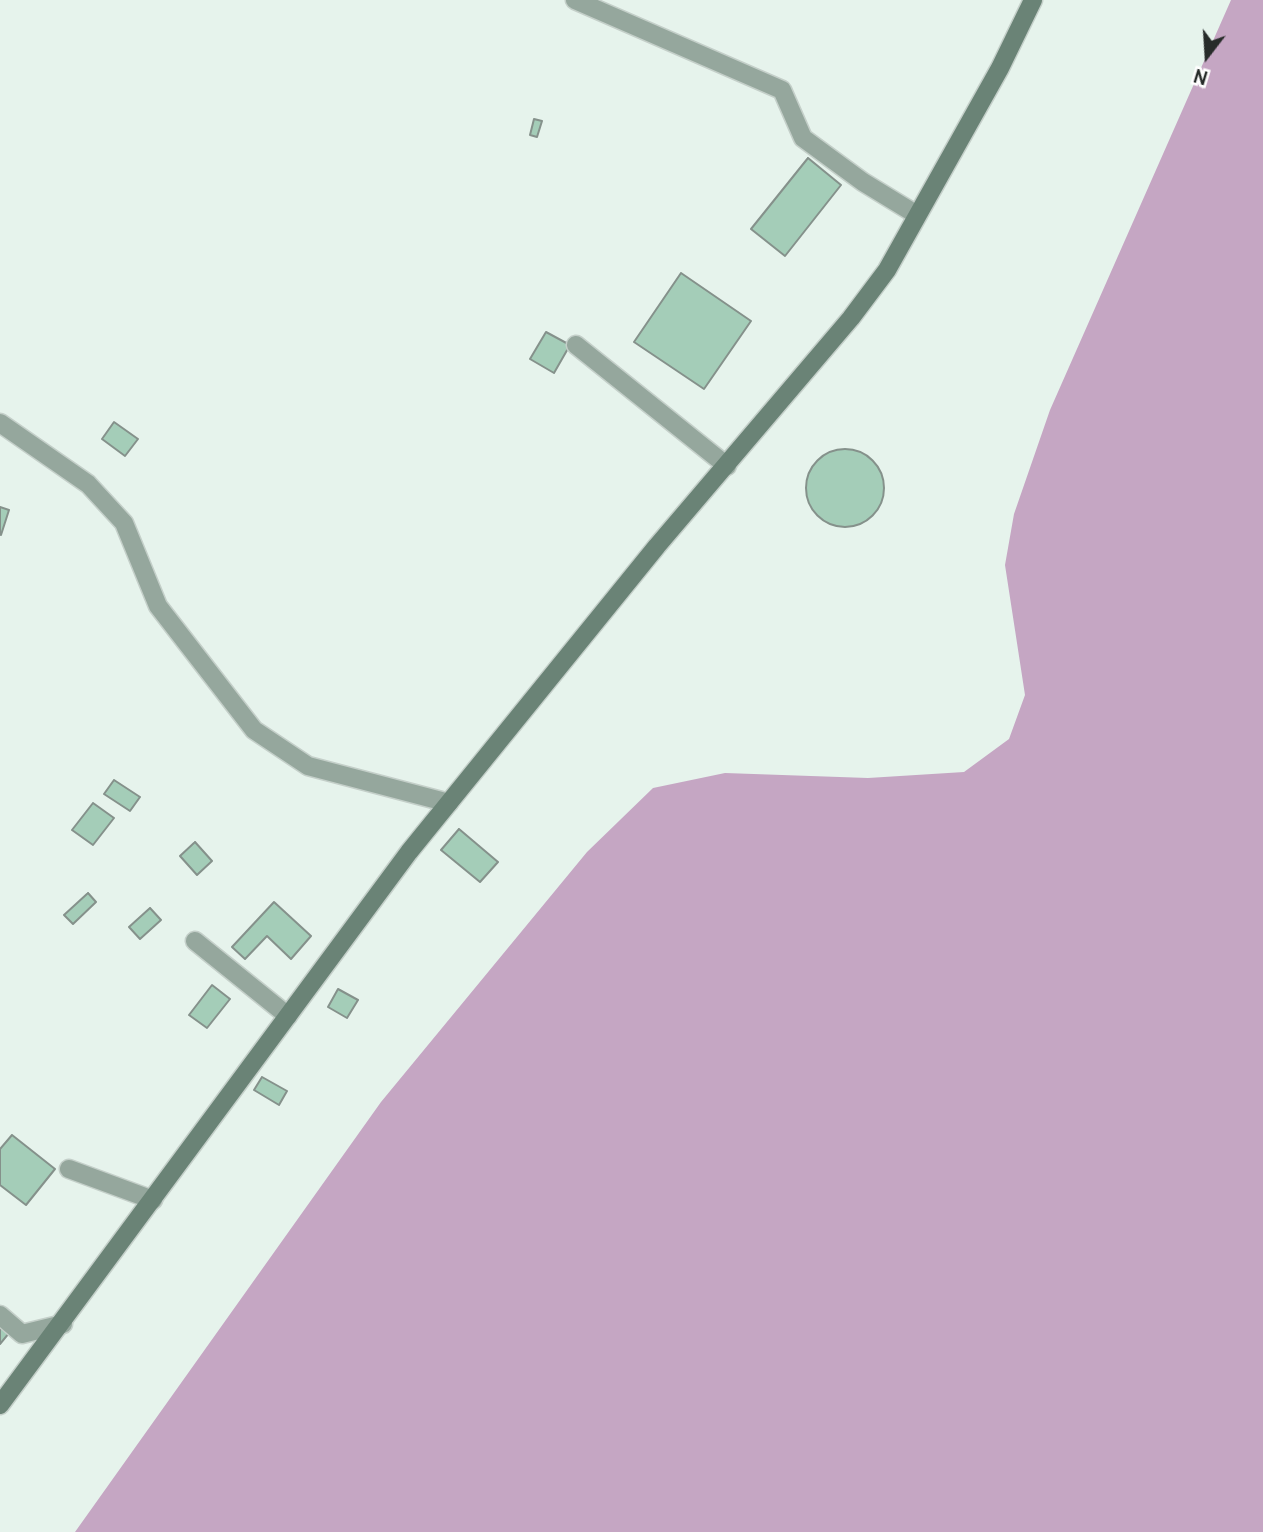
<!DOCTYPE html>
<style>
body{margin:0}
#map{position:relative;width:1263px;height:1532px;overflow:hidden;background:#e6f3ec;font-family:Cabin,sans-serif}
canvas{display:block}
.north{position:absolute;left:1172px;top:21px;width:70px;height:70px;-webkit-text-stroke:5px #fff;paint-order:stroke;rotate:197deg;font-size:19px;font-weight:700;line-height:28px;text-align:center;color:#272c2a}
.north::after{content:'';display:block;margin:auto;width:24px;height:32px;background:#272c2a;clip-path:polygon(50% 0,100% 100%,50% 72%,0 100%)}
</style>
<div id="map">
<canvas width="1263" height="1532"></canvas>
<div class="north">N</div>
</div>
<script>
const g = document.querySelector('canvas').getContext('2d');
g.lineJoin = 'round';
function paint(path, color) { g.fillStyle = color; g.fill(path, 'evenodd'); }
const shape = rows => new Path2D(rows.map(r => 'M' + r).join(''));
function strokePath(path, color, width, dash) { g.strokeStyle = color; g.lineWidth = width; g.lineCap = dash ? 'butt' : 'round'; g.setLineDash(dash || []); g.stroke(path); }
const water = shape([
 [1231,0,1263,0,1263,1532,75,1532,381,1102,587,852,653,788,725,773,868,778,964,772,1009,739,1025,695,1005,565,1014,514,1050,410]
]);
const building = shape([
 [534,119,542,121,537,137,530,135,534,119],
 [808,158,841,185,785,256,751,229,808,158],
 [681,273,751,321,704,389,634,342,681,273],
 [546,332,570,345,554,373,530,359,546,332],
 [114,422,138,439,125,456,102,439,114,422],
 '806 488a39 39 0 1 1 78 0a39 39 0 1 1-78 0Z',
 [0,507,9,510,1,535,0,534,0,507],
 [114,780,140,797,130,811,104,794,114,780],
 [93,803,114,818,93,845,72,830,93,803],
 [459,829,498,862,480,882,441,850,459,829],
 [195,842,212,861,197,875,180,856,195,842],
 [88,893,96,902,73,924,64,915,88,893],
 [274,902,311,936,291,959,267,936,245,959,232,947,274,902],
 [150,908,161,920,140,939,129,927,150,908],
 [212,985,230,999,207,1028,189,1015,212,985],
 [338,989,358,1000,347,1018,328,1007,338,989],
 [262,1077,287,1091,279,1105,254,1090,262,1077],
 [12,1135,55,1169,26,1205,0,1185,0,1149,12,1135],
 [0,1326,9,1333,0,1344,0,1326]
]);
const street = shape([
 [575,0,782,90,803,138,863,182,917,215],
 [576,345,727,466],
 [0,423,88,484,124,523,158,606,254,730,308,766,449,803],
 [195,941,288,1016],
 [69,1169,153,1200],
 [0,1315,22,1334,63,1324]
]);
const secondary = shape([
 [0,1405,409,852,657,546,851,318,887,270,1000,68,1033,0]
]);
paint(water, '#c5a6c3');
paint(building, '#a4cdb8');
strokePath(building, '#85918b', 2);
strokePath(street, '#c4cfc9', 21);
strokePath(secondary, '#c4cfc9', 21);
strokePath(street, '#95a79d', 18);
strokePath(secondary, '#6a8376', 18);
</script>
